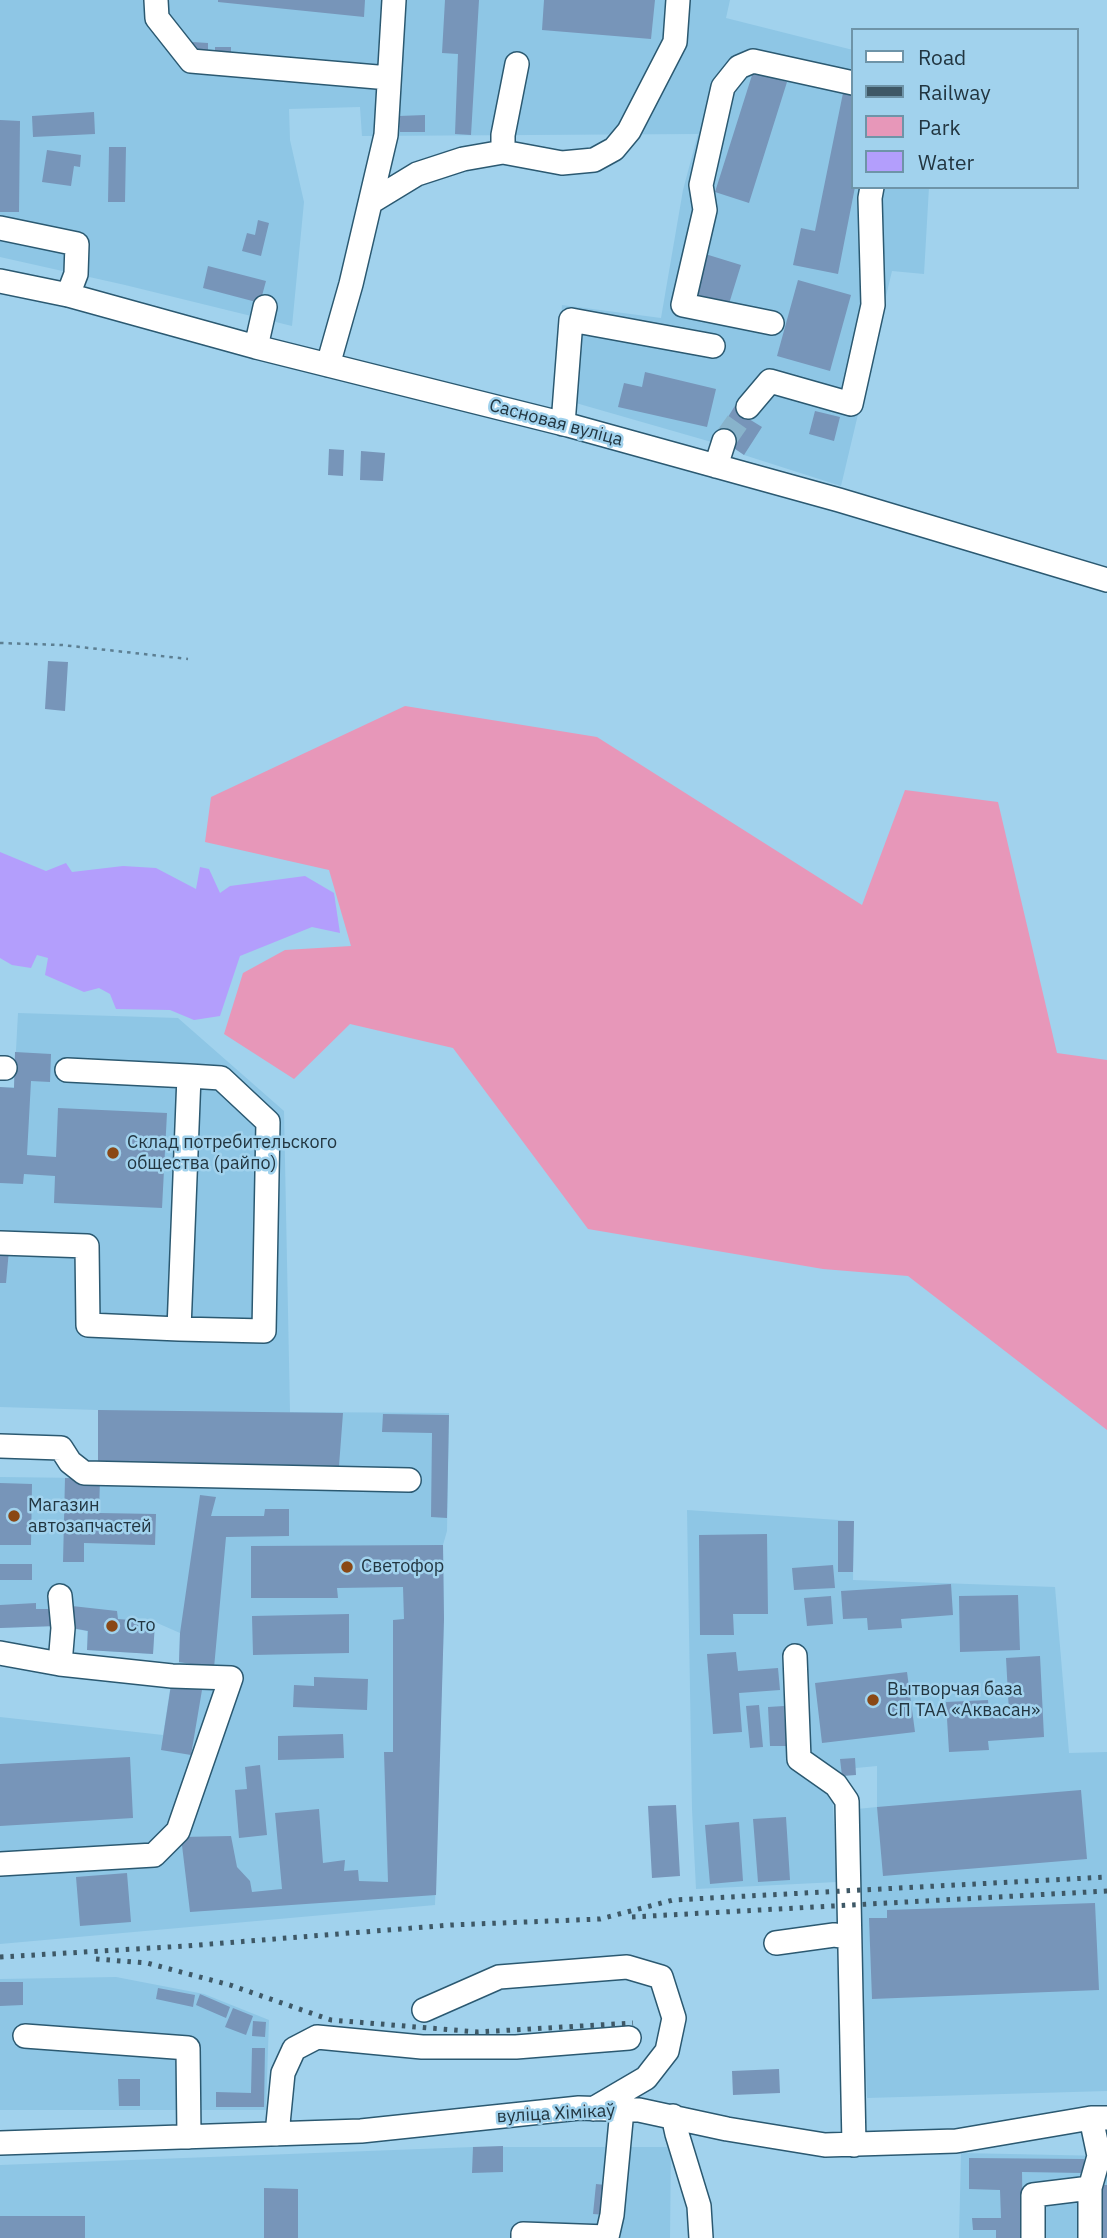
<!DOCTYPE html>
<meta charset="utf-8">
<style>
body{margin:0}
#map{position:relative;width:1107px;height:2238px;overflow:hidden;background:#a1d2ed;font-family:"IBM Plex Sans",sans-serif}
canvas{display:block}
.legend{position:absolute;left:851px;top:28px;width:228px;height:161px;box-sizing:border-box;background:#a1d2ed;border:2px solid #6e94a8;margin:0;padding:9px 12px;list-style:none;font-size:21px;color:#223641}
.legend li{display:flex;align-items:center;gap:14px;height:35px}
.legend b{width:35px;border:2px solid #6e94a8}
</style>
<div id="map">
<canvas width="1107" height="2238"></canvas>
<ul class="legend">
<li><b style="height:9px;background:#fff"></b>Road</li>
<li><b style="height:9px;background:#3e5866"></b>Railway</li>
<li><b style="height:19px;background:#e797b9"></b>Park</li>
<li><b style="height:19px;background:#b39efc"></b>Water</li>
</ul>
</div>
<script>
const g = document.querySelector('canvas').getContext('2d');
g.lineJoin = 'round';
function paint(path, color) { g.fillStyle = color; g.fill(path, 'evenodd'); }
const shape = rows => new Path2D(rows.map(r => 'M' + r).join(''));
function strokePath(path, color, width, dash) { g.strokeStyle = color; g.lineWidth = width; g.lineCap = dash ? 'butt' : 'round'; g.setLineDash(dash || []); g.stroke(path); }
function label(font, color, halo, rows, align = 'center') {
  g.font = font + ' "IBM Plex Sans",sans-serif'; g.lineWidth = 5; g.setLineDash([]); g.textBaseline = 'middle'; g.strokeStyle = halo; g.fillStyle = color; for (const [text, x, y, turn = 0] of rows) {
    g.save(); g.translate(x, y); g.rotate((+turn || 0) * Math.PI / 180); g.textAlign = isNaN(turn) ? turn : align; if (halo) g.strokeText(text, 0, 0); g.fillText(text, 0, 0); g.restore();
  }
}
const built = shape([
 [0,0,730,0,726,18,853,50,853,187,929,187,924,274,892,271,841,486,744,455,724,441,715,443,555,397,562,305,661,318,683,190,698,134,362,136,360,107,289,109,290,140,304,202,292,326,125,285,0,257],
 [18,1013,178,1018,284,1111,290,1412,449,1413,447,1531,443,1545,444,1619,435,1905,0,1944,0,1717,163,1735,172,1676,179,1662,180,1633,155,1622,153,1654,87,1650,87,1631,56,1626,0,1628,0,1477,83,1478,83,1460,98,1460,98,1410,0,1407,0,1087,14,1087],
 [687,1510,854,1521,853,1580,1055,1587,1069,1753,1107,1752,1107,2091,867,2098,857,1809,877,1807,877,1766,856,1768,842,1776,832,1791,837,1882,696,1889,692,1809],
 [116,1977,204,1994,269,2020,266,2110,0,2110,0,1979],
 [473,2147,671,2147,670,2238,0,2238,0,2165],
 [961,2153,1107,2156,1107,2238,959,2238]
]);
const green = shape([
 [405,706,597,737,862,905,905,790,998,802,1057,1053,1107,1060,1107,1430,908,1276,823,1269,588,1229,453,1048,350,1024,294,1079,224,1034,243,973,285,950,351,946,329,870,205,842,211,797]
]);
const water = shape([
 [0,852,46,871,66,863,72,872,123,866,156,868,196,889,200,867,209,869,220,893,230,886,305,876,334,893,340,933,312,927,240,956,220,1016,194,1020,170,1010,116,1009,110,994,99,988,84,992,45,975,48,958,37,955,31,968,12,965,0,958]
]);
const building = shape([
 [218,0,365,0,364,17,218,2],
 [445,0,479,0,471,135,455,134,458,54,442,53],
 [544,0,655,0,651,39,542,30],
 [192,42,208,43,208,52,192,51],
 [215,47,231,47,231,56,215,56],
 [753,72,787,82,749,203,715,192],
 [843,93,853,95,853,187,855,187,838,274,793,265,801,228,815,231],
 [94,112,95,134,33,137,32,116],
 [425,115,425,132,400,132,399,116],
 [0,120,20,121,19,212,0,212],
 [109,147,126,147,125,202,108,202],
 [47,150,81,155,80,167,74,166,71,186,42,182],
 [258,220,269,223,261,256,242,251,247,233,255,235],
 [702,253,741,265,728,307,689,295],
 [208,266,266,281,260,303,203,288],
 [798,280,851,295,830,371,777,356],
 [645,372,716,389,707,427,618,407,624,383,642,387],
 [738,401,754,411,749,419,762,427,744,455,716,436],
 [815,411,840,417,834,441,809,434],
 [329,449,344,450,343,476,328,475],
 [361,451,385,453,383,481,360,480],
 [48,661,68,662,65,711,45,709],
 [15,1052,51,1054,50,1082,31,1081,27,1155,56,1157,58,1108,167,1113,162,1208,54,1203,55,1176,24,1174,23,1184,0,1183,0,1087,14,1088],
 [0,1250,9,1250,6,1283,0,1283],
 [98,1410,343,1413,339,1466,98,1461],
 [383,1414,449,1415,447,1518,431,1517,432,1433,382,1432],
 [65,1478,100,1479,99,1513,156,1514,155,1545,84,1543,84,1562,63,1562],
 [0,1483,32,1484,31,1545,0,1545],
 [200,1495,216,1497,211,1516,264,1516,265,1509,289,1509,289,1536,226,1537,214,1668,179,1662,180,1633],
 [838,1521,854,1521,853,1572,838,1572],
 [767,1534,768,1614,733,1614,734,1635,700,1635,699,1535],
 [443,1545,444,1619,436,1895,190,1912,181,1837,231,1836,237,1867,250,1881,252,1892,282,1889,275,1813,319,1809,323,1863,345,1860,344,1871,358,1870,359,1881,388,1882,384,1752,393,1752,393,1620,404,1619,403,1587,337,1588,338,1598,251,1598,251,1546],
 [0,1564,32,1564,32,1580,0,1580],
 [833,1565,835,1588,794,1590,792,1568],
 [951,1584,953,1615,901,1619,902,1628,868,1630,867,1618,843,1619,841,1591],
 [1018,1595,1020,1650,960,1652,959,1596],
 [831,1596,833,1624,807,1626,804,1598],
 [36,1603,36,1609,55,1609,56,1626,0,1628,0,1605],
 [72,1606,117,1611,118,1619,155,1622,153,1654,87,1650,88,1631,72,1628],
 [349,1614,349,1653,253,1655,252,1616],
 [736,1652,738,1671,778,1668,780,1690,739,1693,742,1732,713,1734,707,1654],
 [1040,1656,1044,1737,988,1741,989,1750,949,1752,946,1702,988,1700,989,1713,1009,1712,1006,1658],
 [907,1672,915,1732,822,1743,815,1683],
 [314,1677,368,1679,367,1710,293,1707,294,1685,314,1686],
 [171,1685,202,1690,191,1755,161,1750],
 [759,1705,763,1747,750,1748,746,1706],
 [784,1706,786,1746,770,1746,768,1707],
 [343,1734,344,1758,278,1760,278,1736],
 [130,1757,133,1818,0,1826,0,1764],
 [855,1758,856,1775,842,1776,840,1759],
 [260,1765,267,1835,239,1838,235,1790,247,1789,245,1767],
 [1081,1790,1087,1859,883,1876,877,1807],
 [676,1805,680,1876,652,1878,648,1806],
 [786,1817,790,1880,758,1882,753,1819],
 [739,1822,743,1881,710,1884,705,1825],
 [127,1873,131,1922,80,1926,76,1877],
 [1095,1903,1099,1990,872,1999,869,1918,887,1918,887,1910],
 [0,1982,23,1982,23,2005,0,2006],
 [158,1988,195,1995,193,2007,156,1999],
 [200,1994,230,2007,226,2018,196,2005],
 [233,2008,253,2016,246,2035,225,2027],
 [253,2021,266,2022,265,2037,252,2036],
 [252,2048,265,2048,264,2107,216,2107,216,2092,251,2093],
 [779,2069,780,2093,733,2095,732,2071],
 [118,2079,140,2079,140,2106,119,2106],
 [503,2146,503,2172,472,2173,473,2147],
 [969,2158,1084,2159,1084,2173,1022,2172,1023,2238,996,2238,996,2230,973,2230,972,2218,1001,2218,1000,2190,969,2189],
 [596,2184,624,2187,622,2216,593,2214],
 [1098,2185,1107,2185,1107,2238,1098,2238],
 [264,2188,298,2189,298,2238,264,2238],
 [0,2216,85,2216,85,2238,0,2238]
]);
const minorTunnel = shape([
 [724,441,748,407]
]);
const path = shape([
 [0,643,62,645,188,659]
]);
const minor = shape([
 [156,0,157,18,191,61,389,78],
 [503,152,562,163,594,160,614,149,629,131,675,42,678,0],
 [371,202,417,174,463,159,503,152,503,135,517,64],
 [0,228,77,244,76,274,68,295],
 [0,281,68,295,256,347,568,425,839,500,1107,580],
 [772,323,683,305,705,210,701,185,723,87,739,67,753,61,853,83],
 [256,347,265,307],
 [328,365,351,284,386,135,394,0],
 [748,407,770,381,851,404,873,305,870,198,872,187],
 [563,424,571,320,713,346],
 [716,466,724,441],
 [0,1068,5,1068],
 [67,1070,189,1076],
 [0,1243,87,1246,88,1325,179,1329,264,1331,268,1122,221,1078,189,1076,179,1329],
 [0,1446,61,1448,70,1462,84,1473,409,1480],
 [0,1653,60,1664,63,1628,60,1596],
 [795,1656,799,1759,836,1785,847,1801,854,2145],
 [0,1864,154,1855,178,1831,231,1678,172,1676,60,1664],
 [776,1943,834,1935,849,1937],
 [424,2010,499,1977,627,1967,661,1977,674,2018,667,2051,646,2078,593,2109],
 [25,2036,188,2048,189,2137],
 [673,2116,677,2134,699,2206,701,2238],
 [277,2134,283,2073,294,2049,317,2037,422,2047,516,2047,629,2038],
 [0,2143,361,2131,579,2108,639,2110,727,2129,825,2145,956,2141,1091,2118,1107,2118],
 [523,2238,523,2234,607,2237,612,2215,622,2110],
 [1033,2238,1033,2195,1090,2188],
 [1090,2238,1090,2188,1099,2156,1091,2118]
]);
const rail = shape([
 [632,1917,1107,1891],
 [0,1957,186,1946,451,1925,600,1919,673,1900,1107,1877],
 [96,1959,147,1963,230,1985,331,2020,478,2032,633,2023]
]);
const markers = [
 [113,1153,7,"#8a4815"],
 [14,1516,7,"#8a4815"],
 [347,1567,7,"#8a4815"],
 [112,1626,7,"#8a4815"],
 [873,1700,7,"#8a4815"]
];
const streetNames = [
 ["Сасновая вуліца",556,423,15],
 ["вуліца Хімікаў",556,2114,-3]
];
const poiNames = [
 ["Склад потребительского",127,1143],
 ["общества (райпо)",127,1164],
 ["Магазин",28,1506],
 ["автозапчастей",28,1527],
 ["Светофор",361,1567],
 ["Сто",126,1626],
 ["Вытворчая база",887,1690],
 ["СП ТАА «Аквасан»",887,1711]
];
paint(built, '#8ec6e5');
paint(green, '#e797b9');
paint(water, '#b39efc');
paint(building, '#7795b9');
strokePath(minorTunnel, '#88b3cb', 23, [23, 11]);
strokePath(minor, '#2b5971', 26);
strokePath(path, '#5d7f92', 2.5, [3.5, 5]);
strokePath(minor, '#fff', 23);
strokePath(rail, '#3e5866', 5, [3.5, 7]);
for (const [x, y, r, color] of markers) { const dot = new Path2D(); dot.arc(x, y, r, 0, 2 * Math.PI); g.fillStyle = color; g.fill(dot); strokePath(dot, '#a1d2ed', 2.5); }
label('18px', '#223641', '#a1d2ed', streetNames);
label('18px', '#223641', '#a1d2ed', poiNames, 'left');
</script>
